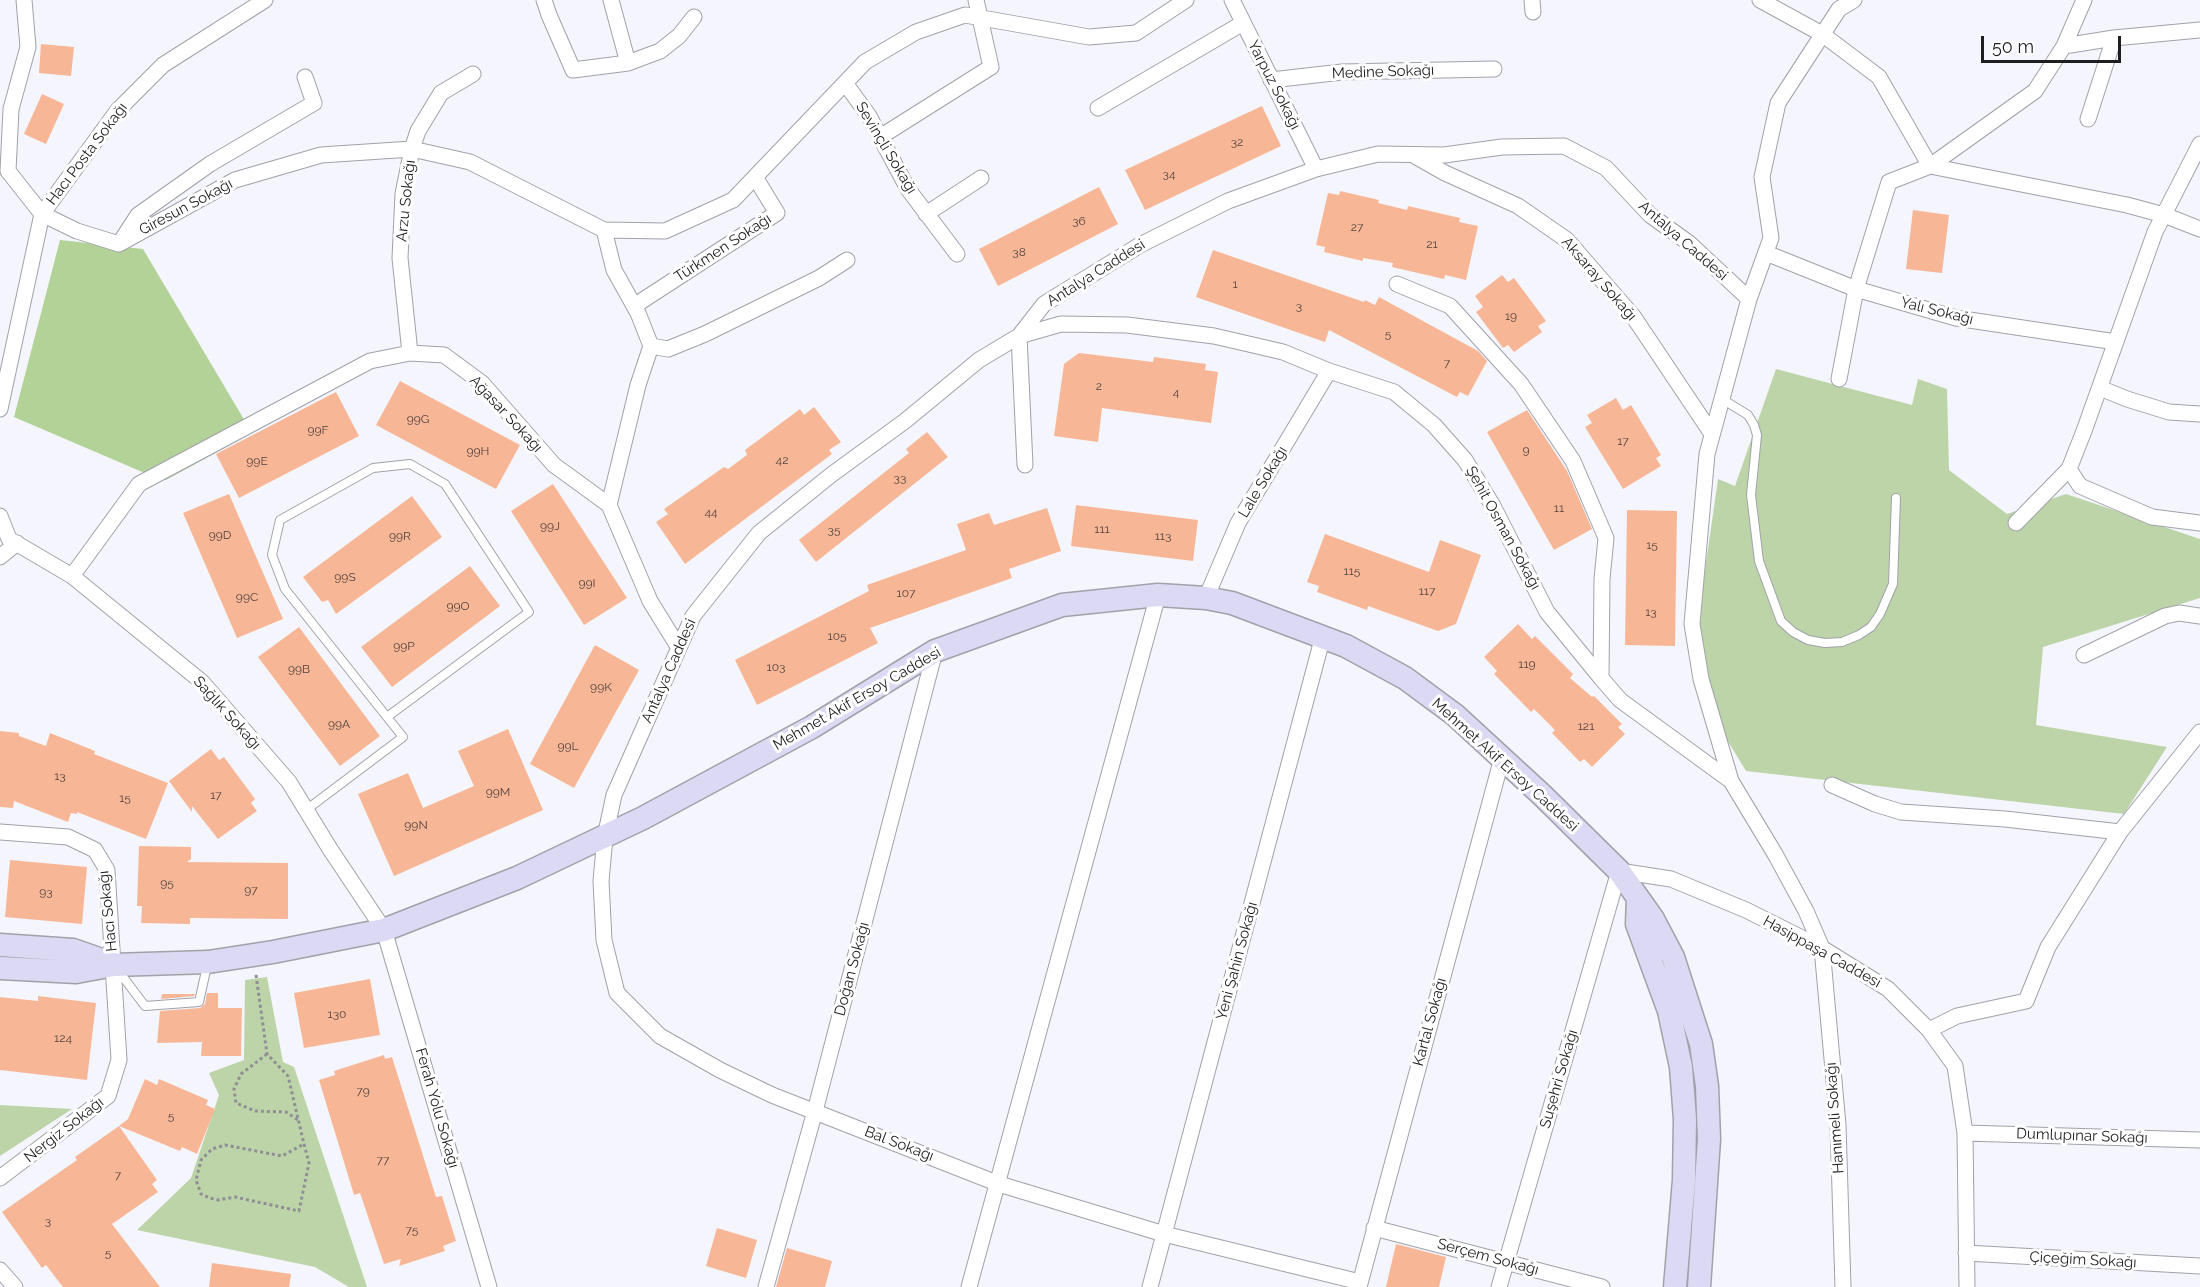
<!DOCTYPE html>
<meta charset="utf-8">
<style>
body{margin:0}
#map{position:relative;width:2200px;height:1287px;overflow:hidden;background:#f4f5fd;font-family:Raleway,sans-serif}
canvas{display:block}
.scale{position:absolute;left:1981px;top:36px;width:140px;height:27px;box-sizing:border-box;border:3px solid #1e1e21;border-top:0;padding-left:8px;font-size:18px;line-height:21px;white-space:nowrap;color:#1e1e21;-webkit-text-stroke:4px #fff;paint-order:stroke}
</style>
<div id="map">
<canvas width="2200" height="1287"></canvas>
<div class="scale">50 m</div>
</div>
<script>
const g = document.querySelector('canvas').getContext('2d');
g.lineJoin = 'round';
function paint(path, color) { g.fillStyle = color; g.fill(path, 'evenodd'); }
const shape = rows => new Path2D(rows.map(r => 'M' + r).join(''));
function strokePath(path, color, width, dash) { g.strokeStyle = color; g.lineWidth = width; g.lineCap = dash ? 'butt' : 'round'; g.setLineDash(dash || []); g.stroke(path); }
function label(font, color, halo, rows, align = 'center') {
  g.font = font + ' Raleway,sans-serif'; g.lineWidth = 6; g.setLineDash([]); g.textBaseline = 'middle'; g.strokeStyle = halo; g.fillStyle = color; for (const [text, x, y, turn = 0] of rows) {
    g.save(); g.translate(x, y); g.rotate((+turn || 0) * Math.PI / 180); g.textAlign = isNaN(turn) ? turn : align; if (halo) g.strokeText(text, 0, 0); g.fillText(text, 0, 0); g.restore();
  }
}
const green = shape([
 [1776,369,1912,405,1918,379,1947,389,1949,470,2007,514,2066,494,2200,539,2200,598,2043,647,2036,725,2167,747,2124,814,1746,771,1718,725,1696,633,1718,479,1735,486],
 [267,977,283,1062,294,1067,367,1287,349,1287,315,1267,137,1230,191,1178,219,1095,209,1073,244,1060,245,980],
 [0,1105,72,1109,0,1156]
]);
const forest = shape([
 [60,240,143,249,252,433,166,480,140,471,14,417]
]);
const building = shape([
 [41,44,74,47,71,76,39,73],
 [42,94,64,104,46,144,24,134],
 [1262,106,1281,146,1145,210,1125,170],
 [1099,187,1118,224,998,286,979,249],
 [1340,191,1379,200,1378,203,1407,210,1408,206,1460,218,1459,222,1478,226,1466,280,1445,275,1444,279,1392,267,1393,263,1363,258,1363,261,1324,252,1325,247,1316,245,1328,193,1339,195],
 [1913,210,1949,215,1942,273,1906,269],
 [1213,250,1364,302,1365,300,1375,305,1379,297,1478,351,1487,361,1468,396,1460,392,1457,397,1329,330,1325,342,1196,297],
 [1502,275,1508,282,1514,278,1546,321,1538,326,1542,332,1514,352,1508,345,1503,348,1476,312,1483,307,1475,296],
 [1079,353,1153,362,1154,357,1206,364,1205,370,1218,372,1211,423,1102,408,1098,442,1054,436,1064,364],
 [400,381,520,445,496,489,376,425],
 [336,392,359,436,239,498,216,454],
 [1616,398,1623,410,1631,405,1661,455,1656,458,1661,466,1623,489,1585,427,1592,423,1587,415],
 [814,407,841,442,829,450,832,454,685,564,656,522,668,514,664,509,724,467,728,469,747,455,745,450,800,409,804,415],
 [1527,410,1567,471,1592,529,1554,550,1487,432],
 [927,432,948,457,816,562,799,540,909,453,906,449],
 [553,484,627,598,584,625,511,511],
 [229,494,283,619,237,638,183,513],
 [412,496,442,537,336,614,328,600,322,602,303,577],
 [1076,505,1198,520,1193,561,1071,546],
 [1047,508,1061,551,1009,569,1012,578,870,628,878,643,757,705,735,660,869,591,867,585,966,550,957,524,989,513,994,525],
 [1627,510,1677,511,1675,646,1625,645],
 [1325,534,1429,572,1440,540,1481,555,1456,624,1438,631,1368,606,1367,610,1317,592,1319,586,1307,582],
 [470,566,500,606,392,687,361,647],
 [1518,624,1532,639,1535,636,1573,674,1570,678,1592,697,1594,696,1622,724,1618,727,1625,734,1592,767,1584,759,1580,762,1552,733,1555,730,1534,709,1531,712,1494,674,1497,671,1484,657],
 [299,627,380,736,340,766,258,657],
 [595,645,639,670,574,788,530,764],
 [508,729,543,810,394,876,358,794,408,773,423,808,474,786,458,751],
 [0,731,19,733,19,736,46,746,50,733,95,751,94,754,168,783,146,839,77,812,77,814,71,813,68,822,14,801,13,808,0,807],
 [211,749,219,760,224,757,255,799,251,803,257,811,218,839,192,806,192,812,169,781],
 [139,846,191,847,191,859,187,862,288,863,288,919,190,918,190,924,141,923,142,906,137,906],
 [10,860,87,867,82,924,5,917],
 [370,979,380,1035,304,1048,294,993],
 [207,993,218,993,218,1008,242,1008,241,1056,201,1056,202,1042,157,1043,160,1011,200,1008,205,1004],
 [162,994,195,994,194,996,161,999],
 [38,996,96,1003,87,1080,0,1070,0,997,38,1001],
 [384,1055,385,1059,392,1057,436,1197,442,1196,456,1241,443,1246,445,1251,399,1266,401,1259,384,1264,360,1193,354,1195,319,1080,335,1075,334,1071],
 [145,1079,157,1085,159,1079,208,1100,206,1105,215,1109,197,1154,182,1147,180,1151,119,1126,128,1119],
 [119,1126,157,1180,152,1184,158,1192,112,1224,160,1287,63,1287,46,1265,42,1268,2,1212,77,1160,75,1157],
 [717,1228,757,1240,746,1278,706,1266],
 [1396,1244,1446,1257,1439,1287,1386,1287],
 [787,1248,832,1261,825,1287,776,1287],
 [212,1263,291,1274,289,1287,209,1287]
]);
const path = shape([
 [256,975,267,1054,288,1076,304,1144,309,1163,299,1211,235,1197,218,1200,210,1198,201,1194,196,1180,201,1160,212,1149,225,1145,282,1156,304,1144],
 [267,1054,241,1074,234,1089,236,1103,255,1111,286,1112,298,1120]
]);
const service = shape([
 [1722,399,1748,415,1754,425,1757,435,1751,495,1759,561,1781,621,1793,632,1808,640,1825,643,1842,642,1859,635,1871,627,1880,614,1893,584,1896,498],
 [306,810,403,737,387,717,285,589,272,555,280,520,373,468,410,464,445,484,529,612,387,717],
 [117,969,145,1006,199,1002,207,966]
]);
const minor = shape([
 [24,0,28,47,11,109,8,171,42,214,77,231,119,244,235,180,321,155,412,149,470,162,604,230,665,231,733,200,865,62,916,32,965,15,1089,37,1136,33,1186,0],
 [544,0,549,15,573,70,628,63,660,51,679,36,694,17],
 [611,0,628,63],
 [1232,0,1316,169],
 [1532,0,1533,12],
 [1760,0,1822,34,1879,77,1930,166,2035,91,2064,46,2114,38,2200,30],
 [2064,46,2084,0],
 [1271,80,1342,72,1494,69],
 [845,83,869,116,908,189,957,254],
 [1098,108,1243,23],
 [2088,119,2114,38],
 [880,137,991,67,976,0],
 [2200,144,2155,232,2084,431,2069,469,2080,486,2152,517,2200,523],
 [1415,156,1445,173,1518,206,1567,240,1633,316,1712,434],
 [926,214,981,178],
 [604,230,614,270,638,313,651,346,638,385,609,505],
 [121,241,138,215,210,164,314,103,305,77],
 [1766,253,1856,289,1956,318,2116,342],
 [1397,284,1450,306,1521,384,1573,461,1606,538,1602,579,1601,678],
 [634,306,777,213,755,177],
 [651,346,668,349,705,334,819,278,847,260],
 [410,353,400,258,403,194,412,149,418,131,441,93,473,74],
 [1839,379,1856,289,1889,182,1930,166,2127,205,2164,215,2200,229],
 [2100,388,2127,399,2169,412,2200,414],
 [0,409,42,214,118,110,163,65,265,0],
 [1025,465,1019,336,1061,324,1127,325,1214,336,1283,352,1329,371,1394,392,1434,425,1465,460,1493,506,1547,612,1601,678,1620,700,1731,781],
 [609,505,650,601,679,648],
 [0,516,9,539,72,576,202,682,289,782,330,849,384,930,489,1287],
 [2016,523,2069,469],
 [0,557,17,543],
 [72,576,139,484,370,361,410,353,444,355,482,383,554,465,609,505],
 [1206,598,1238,523,1329,371],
 [2084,655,2165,616,2179,613,2200,616],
 [1832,785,1875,804,1901,812,2005,819,2120,832],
 [0,832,68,837,95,850,107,870,119,1060,108,1096,0,1178],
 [1929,1030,1957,1016,2026,1001,2048,947,2120,832,2200,732],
 [1965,1133,2200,1140],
 [1374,1228,1602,1287],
 [1966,1253,2200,1266],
 [0,1270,15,1287],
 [1360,1282,1164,1234,999,1184,772,1095,720,1070,660,1036,617,993,604,940,601,881,605,837,614,795,693,616,759,533,831,475,905,421,979,360,1019,336,1044,304,1140,245,1228,201,1316,169,1378,154,1444,155,1502,147,1564,146,1606,168,1650,215,1689,243,1749,299],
 [766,1287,815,1111,935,651],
 [969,1287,1158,595],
 [1150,1287,1323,636],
 [1359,1287,1502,758],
 [1499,1287,1619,871,1671,879,1746,910,1822,948,1888,989,1929,1030,1955,1066,1965,1133,1967,1287],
 [1843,1287,1838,1125,1822,948,1806,911,1775,854,1731,781,1701,679,1692,624,1707,454,1749,299,1771,238,1762,177,1778,103,1839,9,1854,0]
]);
const secondary = shape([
 [1638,898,1637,924,1669,1011,1681,1067,1685,1119,1684,1180,1675,1287],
 [0,945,73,950,113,964],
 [0,968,76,972,114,965,208,962,273,952,384,930,517,878,643,818,812,727,935,651,1062,605,1158,595,1206,598,1232,603,1346,646,1405,678,1455,715,1542,795,1619,871,1653,919,1673,957,1701,1044,1707,1086,1709,1139,1699,1287]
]);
const numberNames = [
 ["32",1237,142],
 ["34",1169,174],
 ["36",1079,221],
 ["27",1357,227],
 ["21",1432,244],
 ["38",1019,252],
 ["1",1235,284],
 ["3",1299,306],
 ["19",1511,316],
 ["5",1388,334],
 ["7",1447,363],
 ["2",1099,386],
 ["4",1176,392],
 ["99G",418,419],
 ["99F",318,430],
 ["17",1623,441],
 ["9",1526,450],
 ["99H",478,451],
 ["42",782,460],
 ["99E",257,461],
 ["33",900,478],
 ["11",1559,508],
 ["44",711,512],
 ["99J",550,526],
 ["111",1102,529],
 ["35",834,530],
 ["99D",220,535],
 ["99R",400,536],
 ["113",1163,536],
 ["15",1652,545],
 ["115",1352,571],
 ["99S",345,577],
 ["99I",587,583],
 ["117",1427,591],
 ["107",906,593],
 ["99C",247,597],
 ["99O",458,606],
 ["13",1651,612],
 ["105",837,636],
 ["99P",404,646],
 ["119",1527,664],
 ["103",776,667],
 ["99B",299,669],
 ["99K",601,687],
 ["99A",339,724],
 ["121",1586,726],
 ["99L",568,746],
 ["13",60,776],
 ["99M",498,792],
 ["17",216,795],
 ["15",125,798],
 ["99N",416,825],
 ["95",167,883],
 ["97",251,890],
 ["93",46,892],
 ["130",337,1014],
 ["124",63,1038],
 ["79",363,1091],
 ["5",171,1116],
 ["77",383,1160],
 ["7",118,1175],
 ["3",48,1221],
 ["75",412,1230],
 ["5",108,1253]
];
const streetNames = [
 ["Medine Sokağı",1383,72,-2],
 ["Yarpuz Sokağı",1274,85,63],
 ["Sevinçli Sokağı",886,148,59],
 ["Hacı Posta Sokağı",87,154,-53],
 ["Arzu Sokağı",406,201,-84],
 ["Giresun Sokağı",186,207,-28],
 ["Antalya Caddesi",1683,241,41],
 ["Türkmen Sokağı",723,248,-33],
 ["Antalya Caddesi",1096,273,-32],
 ["Aksaray Sokağı",1599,279,49],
 ["Yalı Sokağı",1937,311,14],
 ["Ağasar Sokağı",506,414,47],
 ["Lale Sokağı",1263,482,-59],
 ["Şehit Osman Sokağı",1503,528,61],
 ["Antalya Caddesi",669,671,-66],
 ["Mehmet Akif Ersoy Caddesi",857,699,-30],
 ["Sağlık Sokağı",227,713,48],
 ["Mehmet Akif Ersoy Caddesi",1505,765,42],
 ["Hacı Sokağı",108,911,-96],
 ["Hasippaşa Caddesi",1822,952,29],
 ["Yeni Şahin Sokağı",1237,961,-75],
 ["Doğan Sokağı",852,969,-75],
 ["Kartal Sokağı",1430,1022,-75],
 ["Suşehri Sokağı",1559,1079,-74],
 ["Ferah Yolu Sokağı",437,1108,74],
 ["Hanımeli Sokağı",1835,1118,-94],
 ["Nergiz Sokağı",64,1130,-38],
 ["Dumlupınar Sokağı",2082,1136,2],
 ["Bal Sokağı",899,1144,21],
 ["Serçem Sokağı",1488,1257,15],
 ["Çiçeğim Sokağı",2083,1260,3]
];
paint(green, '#bdd4a9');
paint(forest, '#b2d297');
paint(building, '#f7b797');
strokePath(service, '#a1a2a9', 10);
strokePath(minor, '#a1a2a9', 17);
strokePath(secondary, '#a1a2a9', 25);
strokePath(path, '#8e8e94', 3, [3, 3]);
strokePath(service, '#fff', 8);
strokePath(minor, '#fff', 15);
strokePath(secondary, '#dcd9f5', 22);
label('12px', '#54443e', null, numberNames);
label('15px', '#1e1e21', '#fff', streetNames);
</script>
